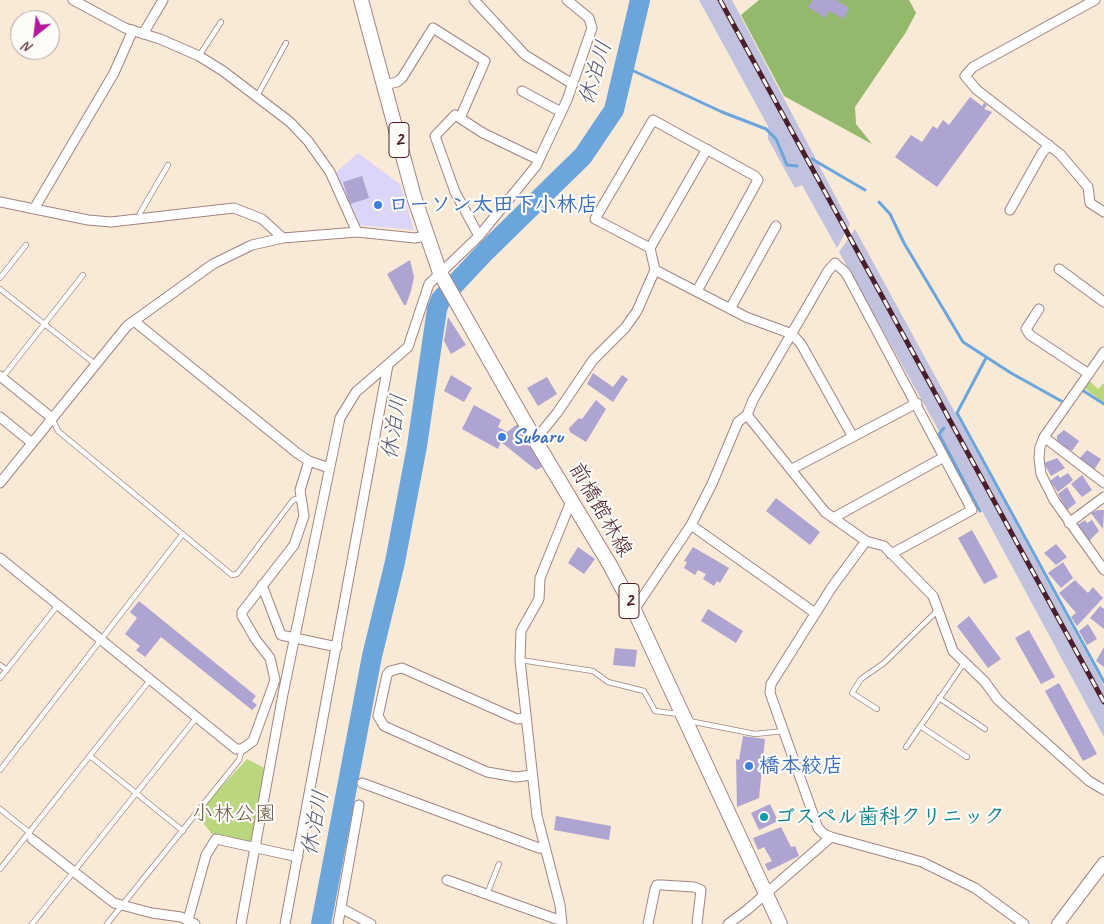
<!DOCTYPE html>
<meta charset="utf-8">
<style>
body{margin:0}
#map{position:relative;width:1104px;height:924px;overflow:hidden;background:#f8ead7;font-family:Caveat,sans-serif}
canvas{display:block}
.north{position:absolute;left:10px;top:10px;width:50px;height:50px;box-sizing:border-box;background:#fdfcf7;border:1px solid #b5a4a5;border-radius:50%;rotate:209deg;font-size:14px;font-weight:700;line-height:20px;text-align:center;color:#4a1f2b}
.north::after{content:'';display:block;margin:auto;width:18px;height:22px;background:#b5179e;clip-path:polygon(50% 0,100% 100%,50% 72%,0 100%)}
</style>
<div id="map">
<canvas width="1104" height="924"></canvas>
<div class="north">N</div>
</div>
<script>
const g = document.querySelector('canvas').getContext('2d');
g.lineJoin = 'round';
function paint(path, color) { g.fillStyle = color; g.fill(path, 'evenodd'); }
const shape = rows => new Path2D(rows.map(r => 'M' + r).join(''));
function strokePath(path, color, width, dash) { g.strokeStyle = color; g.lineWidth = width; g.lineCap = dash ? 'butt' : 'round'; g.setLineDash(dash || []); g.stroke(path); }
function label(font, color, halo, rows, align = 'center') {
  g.font = font + ' Caveat,"Klee One",sans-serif'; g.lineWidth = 4.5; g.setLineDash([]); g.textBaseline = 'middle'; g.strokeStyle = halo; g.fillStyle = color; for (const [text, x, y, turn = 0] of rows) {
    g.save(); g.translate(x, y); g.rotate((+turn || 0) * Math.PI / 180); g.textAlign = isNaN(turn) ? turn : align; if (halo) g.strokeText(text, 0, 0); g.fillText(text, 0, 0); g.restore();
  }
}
const built = shape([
 [358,153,400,184,414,230,357,225,334,174]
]);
const industrial = shape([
 [699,0,732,0,850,224,837,248,802,185,795,188,768,139,768,126],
 [855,229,1104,686,1104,737,939,431,839,252]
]);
const green = shape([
 [1090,381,1098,389,1104,383,1104,403,1084,388],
 [247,759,270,771,256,848,216,839,196,814]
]);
const forest = shape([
 [759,0,909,0,916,13,906,32,855,107,856,124,872,144,784,96,741,15]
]);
const stream = shape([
 [623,66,722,112,766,129,776,139,787,165,797,166],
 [812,159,865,190],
 [879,202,890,214,904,243,963,342,1011,373,1063,402],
 [986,358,957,413,1104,682],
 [1082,390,1104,404],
 [944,428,939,434,980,511]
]);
const river = shape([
 [321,924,372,656,395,562,417,446,437,309,441,299,486,251,583,156,614,110,640,0]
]);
const building = shape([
 [813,0,836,0,849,8,844,19,829,11,825,18,808,7],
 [970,97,982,106,984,103,987,105,984,109,992,112,937,187,895,157,911,135,922,142,933,126,937,129,943,120,949,125],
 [362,176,369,198,350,204,343,182],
 [410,260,414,277,411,291,406,305,404,305,387,274],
 [448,317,466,345,451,354,444,341],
 [593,373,613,387,622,375,628,379,613,402,587,384],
 [451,375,472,388,464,402,444,391],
 [547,377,557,394,538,406,527,388],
 [596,400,606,409,586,442,570,432,569,428,579,418,582,419],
 [474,405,501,420,498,427,507,432,519,423,542,467,536,470,501,442,498,449,462,429],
 [1064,430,1079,441,1072,451,1057,442,1057,436],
 [1087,450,1101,459,1094,470,1079,459],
 [1057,458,1065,468,1051,476,1044,463],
 [1068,473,1073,480,1058,492,1050,481,1058,475,1060,478],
 [1082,475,1092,490,1082,497,1071,484],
 [1067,487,1076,503,1067,510,1058,494],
 [776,498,820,532,810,545,766,511],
 [1098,510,1104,510,1103,529,1091,513],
 [1085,520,1087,523,1092,520,1099,531,1088,542,1076,526],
 [972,530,998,577,984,584,958,538],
 [1056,544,1067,557,1056,565,1044,553],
 [578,547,595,559,584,574,568,563],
 [693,547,729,568,720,583,717,581,714,586,703,579,706,574,698,570,695,575,684,568,687,562,684,561],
 [1063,562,1073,578,1061,588,1048,573],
 [1075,580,1088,593,1093,587,1103,598,1077,626,1071,617,1076,613,1059,593],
 [139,601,256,696,252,701,257,705,252,710,161,637,145,657,136,650,140,646,125,634,137,618,130,612],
 [1100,606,1104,609,1104,629,1090,618],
 [708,609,743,631,736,643,701,621],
 [969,616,1001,659,988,668,957,626],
 [1088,624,1097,639,1087,645,1079,631],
 [1029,630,1055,677,1041,684,1015,638],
 [1104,647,1104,667,1096,661],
 [615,648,637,650,635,667,613,665],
 [1059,683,1097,754,1083,761,1045,691],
 [743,736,765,739,759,798,737,807,736,759,739,760],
 [770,804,778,821,759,830,751,813],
 [556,816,611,826,609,840,554,830],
 [781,827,791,847,795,846,799,856,768,871,765,864,772,861,764,847,758,850,753,838]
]);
const lane = shape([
 [199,56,221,22],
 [257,96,286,43],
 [139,219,140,213,168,165],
 [0,278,26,245],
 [0,289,95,364],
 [2,378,83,275],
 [53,420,58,431,232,575,237,574,293,500,301,498],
 [520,660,593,671,608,682,644,691,655,711,679,714],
 [0,665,7,670],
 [0,678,58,605],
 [939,698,985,729],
 [877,709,852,693,861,679,884,663,938,610],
 [689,721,755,734,784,731],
 [920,726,967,757],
 [906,747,964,663],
 [90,756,183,831],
 [0,770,182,535],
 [0,809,30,833],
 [0,869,150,680],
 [487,894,499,864],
 [32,924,197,717],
 [107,924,239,760,242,749]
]);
const street = shape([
 [73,0,125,28,160,39,199,56,223,71,290,122,308,141,330,172,357,232],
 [474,0,525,55,571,83],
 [1095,0,973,67,965,76,977,90,1060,154,1088,187,1090,203,1104,212],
 [143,34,163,0],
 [384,85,397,82,402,78,433,28,485,61,460,118],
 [522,91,561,112],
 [0,202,88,220,111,222,234,208,262,219,283,238],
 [34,209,114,73,133,30],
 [1010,210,1042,153,1049,145],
 [479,236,455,192,435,136,455,115,483,133,539,160],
 [650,248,707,149],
 [1059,269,1104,302],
 [655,270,746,317,792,334,801,344,853,437],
 [730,309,776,226],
 [1039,309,1026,329,1030,335,1089,374],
 [134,321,297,453,309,461,329,468],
 [1104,352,1044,437,1040,447,1039,458,1041,474,1054,500,1104,570],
 [0,376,52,418],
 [747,415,825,512,866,541,884,546,933,596,953,651,985,682,998,700,1089,781,1104,790],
 [0,417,32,443],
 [1044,437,1104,483],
 [535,440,557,413,593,360,625,328,637,311,655,270,650,248,595,219,653,120,755,176,758,180,697,291],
 [792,469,917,403],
 [0,483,127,326,213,264,252,245,283,238,357,232,415,238,426,236],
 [833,518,944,457],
 [1069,523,1104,497],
 [691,525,815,613],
 [866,541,832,587,771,684,770,693,818,828,824,834,831,837,922,862,975,888,1024,924],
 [0,558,236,749,242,749,253,741,275,680,270,658,256,640,242,616,242,612,294,545,304,516,300,490,309,461],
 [262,585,281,635,337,647],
 [634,610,691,525,712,484,738,422,747,415,753,400,828,271,835,263,846,273,972,510,891,554],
 [526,718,517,719,402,668,390,671,387,675,378,716,384,726,487,772,516,777,532,775],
 [362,783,539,848,545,848],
 [32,839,114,903,152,913,181,917,195,924],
 [447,880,556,919,561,919],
 [341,908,371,924],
 [188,920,206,855,216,839,298,857],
 [241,924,283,694,340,418,356,392,408,347,429,284,479,236,536,166,567,100,592,28,589,18,567,0],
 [285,924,388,365],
 [338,924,359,805],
 [562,924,560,905,537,816,520,660,521,631,539,599,540,578,572,499],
 [648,924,655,889,657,885,662,885,694,887,701,890,697,924],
 [728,924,747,910,831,837]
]);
const secondary = shape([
 [1058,924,1104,863]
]);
const primary = shape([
 [361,0,414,197,440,273,535,440,610,565,634,610,780,924]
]);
const rail = shape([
 [720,0,1104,702]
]);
const markers = [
 [378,205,5,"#3f7fe0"],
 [502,437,5,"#3f7fe0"],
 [749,766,5,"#3f7fe0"],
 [764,817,5,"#0f9aa8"]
];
const shields = [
 [399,140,20],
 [629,601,20]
];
const shieldNames = [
 ["2",399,140],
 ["2",629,601]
];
const shopNames = [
 ["ローソン太田下小林店",388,205],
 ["Subaru",512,437],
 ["橋本絞店",759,766]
];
const streetNames = [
 ["前橋館林線",600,510,60]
];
const parkNames = [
 ["小林公園",234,814]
];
const cultureNames = [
 ["ゴスペル歯科クリニック",774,817]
];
const waterNames = [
 ["休泊川",596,73,-73],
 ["休泊川",395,427,-81],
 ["休泊川",316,823,-79]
];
paint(built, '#dbd6f7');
paint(industrial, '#c1c2dd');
paint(green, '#bbd77d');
paint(forest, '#94b86c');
strokePath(stream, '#6ca5dc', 3);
strokePath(river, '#6ca5dc', 20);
paint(building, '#ada4d1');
strokePath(lane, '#a18481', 6);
strokePath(street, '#a18481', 11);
strokePath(secondary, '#a18481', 14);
strokePath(primary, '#a18481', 16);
strokePath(lane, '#fff', 4.5);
strokePath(street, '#fff', 9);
strokePath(secondary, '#fff', 12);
strokePath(primary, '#fff', 14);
strokePath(rail, '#4a1f2b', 5);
strokePath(rail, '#fdfcf7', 3, [9]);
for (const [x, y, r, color] of markers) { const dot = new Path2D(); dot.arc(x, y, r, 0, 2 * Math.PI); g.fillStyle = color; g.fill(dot); strokePath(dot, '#fdfcf7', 2); }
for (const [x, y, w] of shields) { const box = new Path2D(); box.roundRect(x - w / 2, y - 17.5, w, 35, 4); g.fillStyle = '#fdfcf7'; g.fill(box); strokePath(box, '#4a1f2b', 1); }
label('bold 20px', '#4a1f2b', null, shieldNames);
label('bold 21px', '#366cbe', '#fdfcf7', shopNames, 'left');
label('21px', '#4a1f2b', '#fdfcf7', streetNames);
label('21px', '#6c5644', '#fdfcf7', parkNames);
label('bold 21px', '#0d838f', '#fdfcf7', cultureNames, 'left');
label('italic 22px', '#585572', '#fdfcf7', waterNames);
</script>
